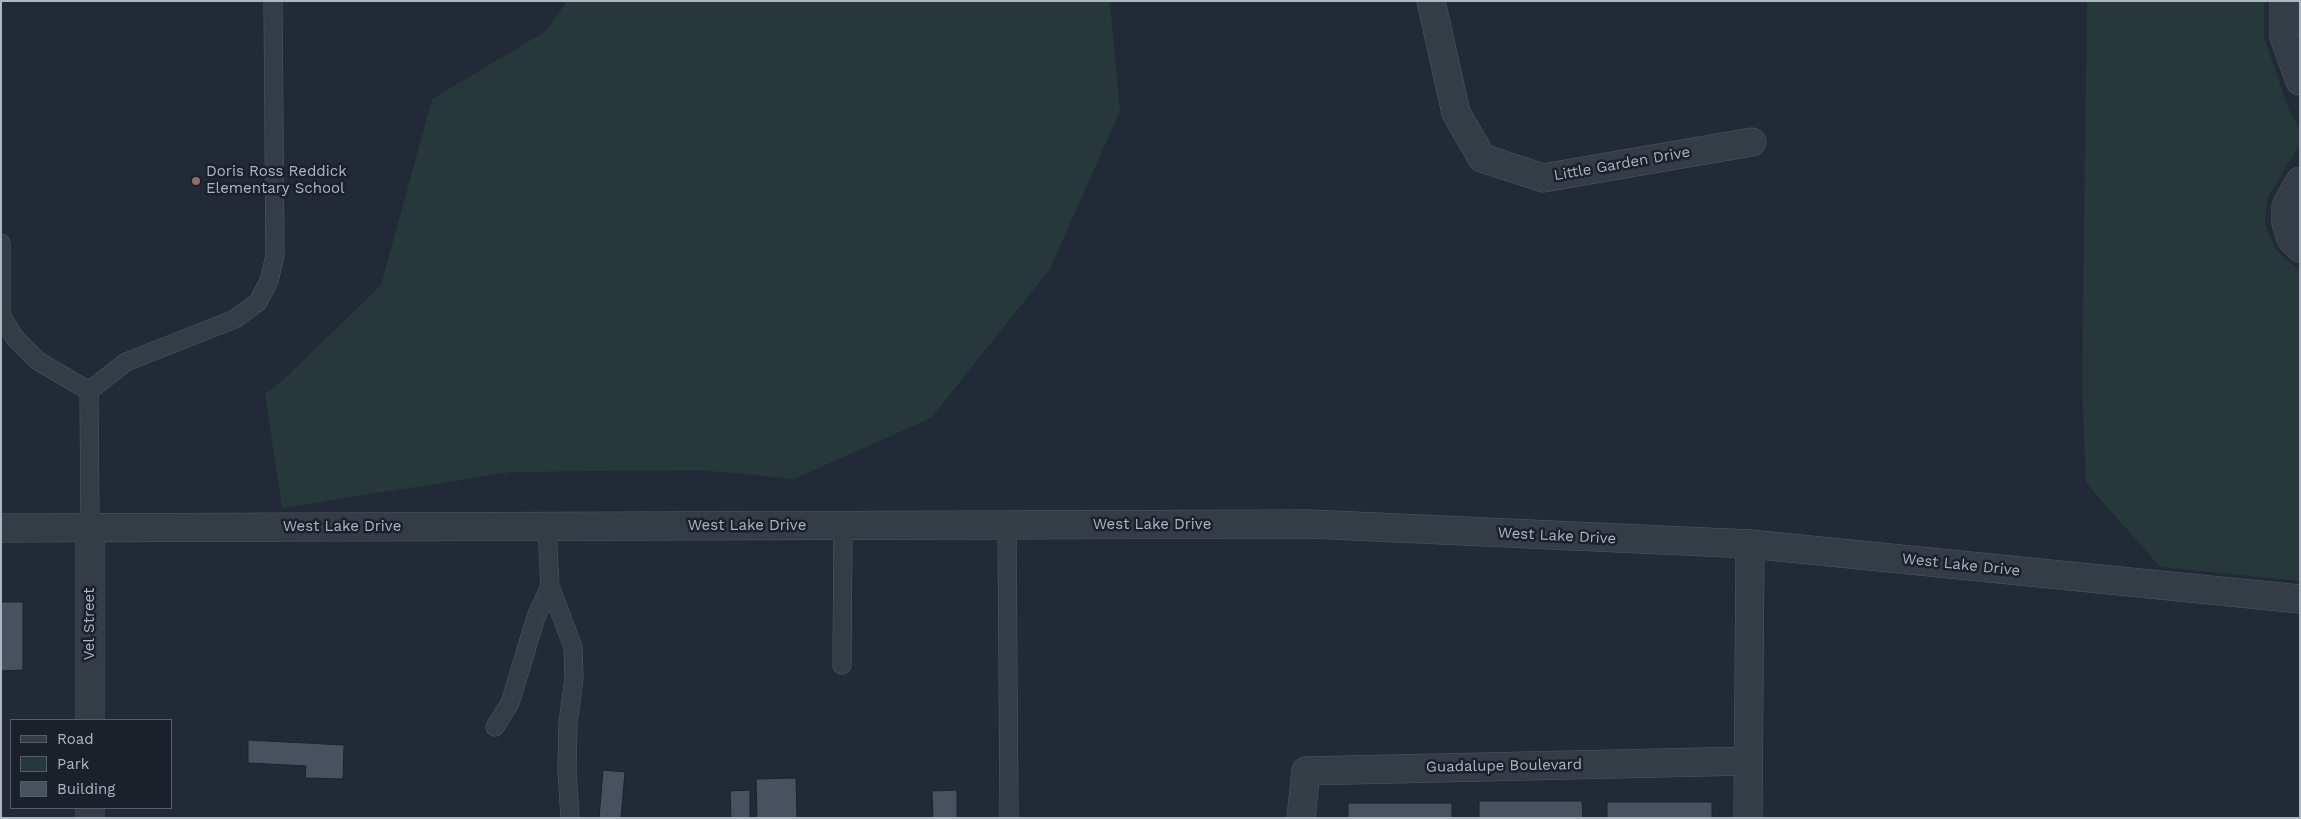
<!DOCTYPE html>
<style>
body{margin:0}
#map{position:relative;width:2301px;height:819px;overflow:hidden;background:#212a36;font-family:"Work Sans",sans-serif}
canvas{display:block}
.frame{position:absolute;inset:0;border:2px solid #afb6c3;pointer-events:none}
.legend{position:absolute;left:10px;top:719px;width:162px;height:90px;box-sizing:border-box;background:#1a212b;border:1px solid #565d68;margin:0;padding:6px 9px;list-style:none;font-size:15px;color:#afb6c3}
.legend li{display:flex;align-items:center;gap:10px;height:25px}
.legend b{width:25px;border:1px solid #565d68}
</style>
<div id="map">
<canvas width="2301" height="819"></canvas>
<div class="frame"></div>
<ul class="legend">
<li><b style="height:6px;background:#343c46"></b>Road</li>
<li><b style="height:14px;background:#263839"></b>Park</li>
<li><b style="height:14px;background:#47515f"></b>Building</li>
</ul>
</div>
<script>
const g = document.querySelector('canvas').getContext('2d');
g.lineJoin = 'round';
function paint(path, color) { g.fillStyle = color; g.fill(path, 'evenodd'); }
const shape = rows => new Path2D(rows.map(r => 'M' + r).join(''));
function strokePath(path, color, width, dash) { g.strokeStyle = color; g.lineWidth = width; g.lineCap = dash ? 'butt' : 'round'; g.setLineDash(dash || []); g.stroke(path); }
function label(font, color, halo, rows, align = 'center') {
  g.font = font + ' "Work Sans",sans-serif'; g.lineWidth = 5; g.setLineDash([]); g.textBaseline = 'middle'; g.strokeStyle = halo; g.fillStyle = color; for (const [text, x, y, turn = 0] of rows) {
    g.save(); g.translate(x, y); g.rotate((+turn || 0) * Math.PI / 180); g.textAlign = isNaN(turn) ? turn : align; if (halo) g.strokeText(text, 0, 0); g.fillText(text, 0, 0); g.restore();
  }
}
const green = shape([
 [567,1,1110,1,1120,111,1050,269,931,418,794,479,699,470,512,472,282,508,265,394,283,380,381,285,432,99,546,31],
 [2087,1,2264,1,2264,37,2289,110,2300,129,2300,144,2267,199,2265,223,2276,250,2300,271,2300,581,2160,567,2086,483,2082,387]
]);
const building = shape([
 [1,602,23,602,23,670,1,671,1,602],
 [248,740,344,745,343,779,305,778,306,766,248,763,248,740],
 [603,770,625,772,621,818,599,818,603,770],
 [796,778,797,818,757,818,756,779,796,778],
 [750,790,750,818,731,818,730,791,750,790],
 [957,790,957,818,933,818,932,791,957,790],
 [1479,801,1582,801,1583,818,1479,818,1479,801],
 [1607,802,1712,802,1712,818,1607,818,1607,802],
 [1348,803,1452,803,1452,818,1348,818,1348,803]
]);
const service = shape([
 [1,243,1,315,15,338,38,361,89,391,126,362,235,319,258,302,269,281,275,256,273,1],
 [89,391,90,528],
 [1007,525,1009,818],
 [547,527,550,586,573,647,574,678,568,723,567,770,570,818],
 [842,665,843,526],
 [495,727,510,703,536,617,550,586]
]);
const minor = shape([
 [1431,1,1456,113,1482,158,1543,178,1752,142],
 [2284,1,2284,37,2300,81],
 [2300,181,2286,206,2286,223,2291,239,2300,248],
 [90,528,90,720],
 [90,808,90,818],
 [1301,818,1306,771,1748,761],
 [1748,818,1750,544]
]);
const tertiary = shape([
 [1,528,1310,524,1750,544,2300,599]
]);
const markers = [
 [196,181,5,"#8d6e63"]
];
const streetNames = [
 ["Little Garden Drive",1622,164,-10],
 ["West Lake Drive",1152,525],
 ["West Lake Drive",747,526],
 ["West Lake Drive",342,527],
 ["West Lake Drive",1557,536,3],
 ["West Lake Drive",1961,565,6],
 ["Vel Street",90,624,-90],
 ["Guadalupe Boulevard",1504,766,-1]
];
const poiNames = [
 ["Doris Ross Reddick",206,172],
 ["Elementary School",206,189]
];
paint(green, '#263839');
paint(building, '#47515f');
strokePath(building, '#1c232d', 1);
strokePath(service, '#525964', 19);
strokePath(minor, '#525964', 29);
strokePath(tertiary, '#525964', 29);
strokePath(service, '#343c46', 18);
strokePath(minor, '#343c46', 28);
strokePath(tertiary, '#343c46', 28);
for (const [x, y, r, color] of markers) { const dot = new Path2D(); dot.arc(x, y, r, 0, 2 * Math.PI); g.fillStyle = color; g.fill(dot); strokePath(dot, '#1a212b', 2); }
label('15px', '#afb6c3', '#1a212b', streetNames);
label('15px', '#afb6c3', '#1a212b', poiNames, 'left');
</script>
